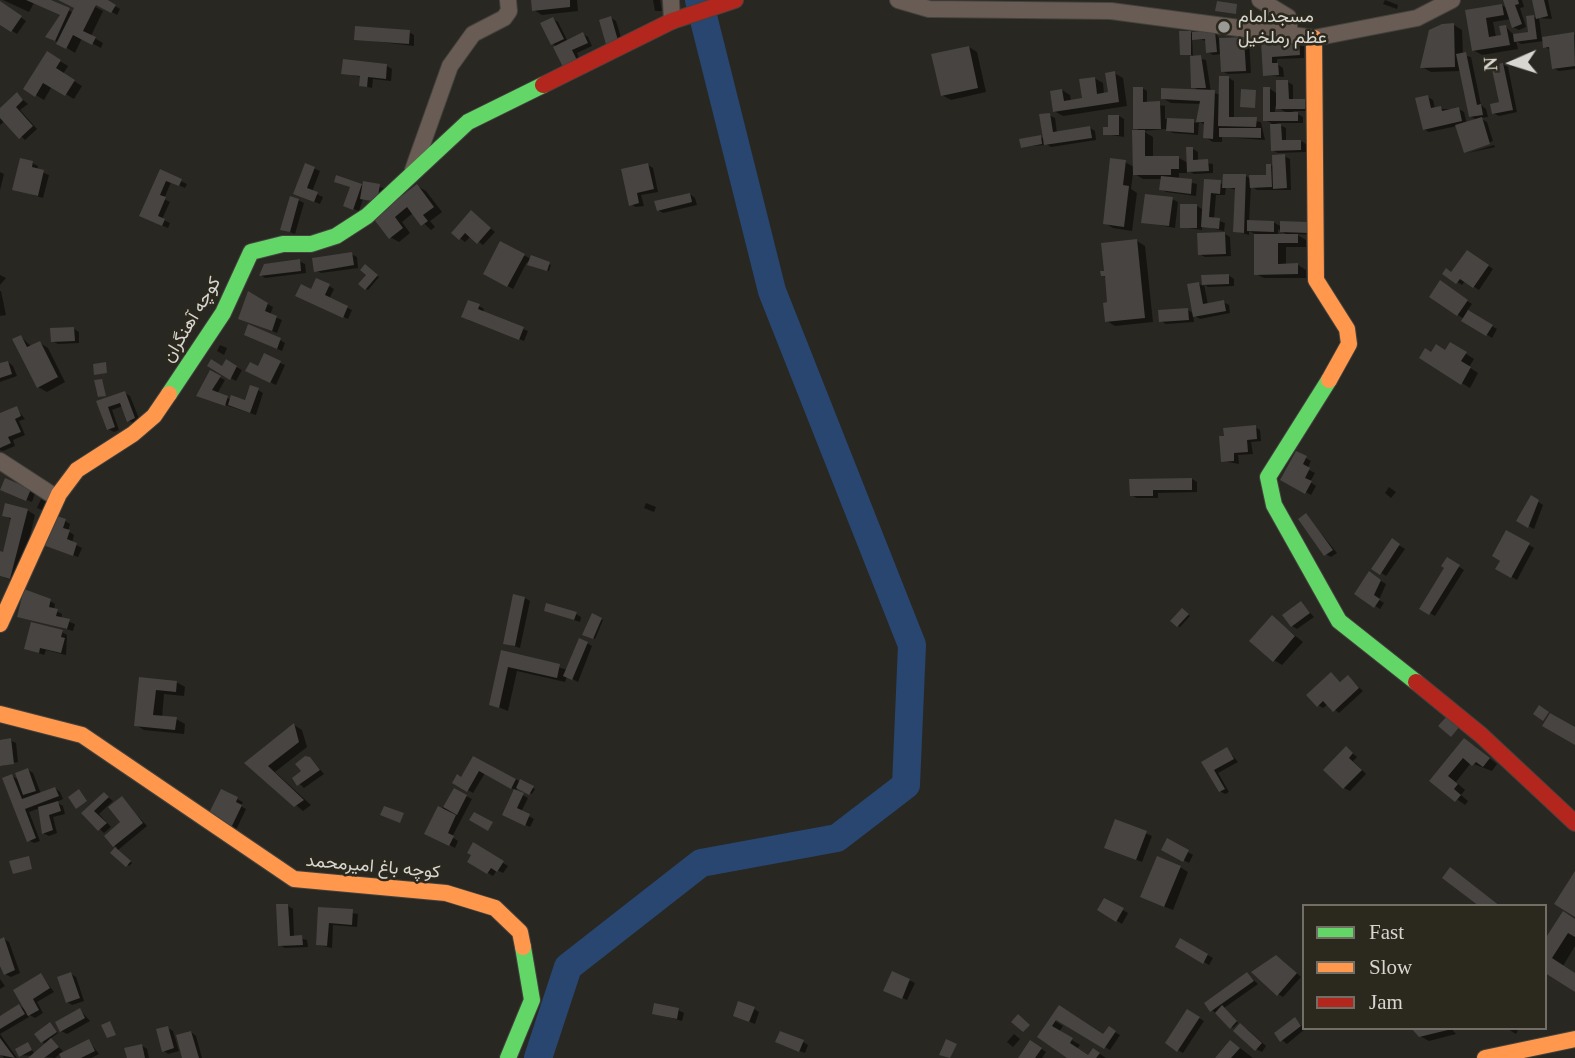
<!DOCTYPE html>
<meta charset="utf-8">
<style>
body{margin:0}
#map{position:relative;width:1575px;height:1058px;overflow:hidden;background:#282721;font-family:"Times New Roman",serif}
canvas{display:block}
.legend{position:absolute;left:1302px;top:904px;width:245px;height:126px;box-sizing:border-box;background:#2b281e;border:2px solid #706e65;margin:0;padding:9px 12px;list-style:none;font-size:21px;color:#d8d6d0}
.legend li{display:flex;align-items:center;gap:14px;height:35px}
.legend b{width:35px;border:2px solid #706e65}
.north{position:absolute;left:1477px;top:28px;width:70px;height:70px;-webkit-text-stroke:5px #2b281e;paint-order:stroke;rotate:267deg;font-size:19px;font-weight:700;line-height:28px;text-align:center;color:#d8d6d0}
.north::after{content:'';display:block;margin:auto;width:24px;height:32px;background:#d8d6d0;clip-path:polygon(50% 0,100% 100%,50% 72%,0 100%)}
</style>
<div id="map">
<canvas width="1575" height="1058"></canvas>
<ul class="legend">
<li><b style="height:9px;background:#63d668"></b>Fast</li>
<li><b style="height:9px;background:#ff974d"></b>Slow</li>
<li><b style="height:9px;background:#b3261e"></b>Jam</li>
</ul>
<div class="north">N</div>
</div>
<script>
const g = document.querySelector('canvas').getContext('2d');
g.lineJoin = 'round';
function paint(path, color) { g.fillStyle = color; g.fill(path, 'evenodd'); }
const shape = rows => new Path2D(rows.map(r => 'M' + r).join(''));
function strokePath(path, color, width, dash) { g.strokeStyle = color; g.lineWidth = width; g.lineCap = dash ? 'butt' : 'round'; g.setLineDash(dash || []); g.stroke(path); }
function label(font, color, halo, rows, align = 'center') {
  g.font = font + ' "Times New Roman",Vazirmatn,serif'; g.lineWidth = 5; g.setLineDash([]); g.textBaseline = 'middle'; g.strokeStyle = halo; g.fillStyle = color; for (const [text, x, y, turn = 0] of rows) {
    g.save(); g.translate(x, y); g.rotate((+turn || 0) * Math.PI / 180); g.textAlign = isNaN(turn) ? turn : align; if (halo) g.strokeText(text, 0, 0); g.fillText(text, 0, 0); g.restore();
  }
}
const shadow = shape([
 [3,0,47,0,74,13,76,8,61,0,83,0,103,11,91,36,103,43,101,48,82,38,75,53,48,36,61,15,34,3,29,12],
 [92,0,105,0,120,9,117,15],
 [533,0,577,0,578,11,542,15,534,10],
 [653,0,660,0,662,11,655,11],
 [1385,0,1398,5,1397,9,1383,4],
 [1505,0,1522,0,1524,7,1520,8,1526,27,1519,30,1513,27,1511,19,1493,22,1496,37,1503,36,1506,27,1515,36,1530,34,1534,17,1538,19,1533,0,1548,0,1552,19,1539,18,1542,39,1575,35,1575,69,1559,71,1553,68,1551,50,1545,47,1544,41,1521,44,1516,41,1518,49,1482,55,1473,50,1467,12,1502,5,1508,9],
 [0,3,26,21,17,34,0,23],
 [611,18,616,21,624,47,601,21],
 [553,19,558,22,568,42,583,34,588,37,592,46,577,53,582,65,553,44],
 [1454,25,1462,30,1463,55,1471,57,1481,105,1486,109,1488,117,1480,118,1487,122,1493,141,1467,152,1457,126,1429,132,1424,129,1428,97,1433,100,1435,109,1459,109,1464,112,1467,124,1477,120,1470,116,1461,71,1431,72,1422,67],
 [409,32,414,35,414,46,356,39],
 [1215,32,1220,40,1244,38,1249,41,1251,73,1228,74,1222,71,1222,54,1213,55,1208,52,1207,41,1192,38,1193,57,1206,60,1211,92,1221,95,1229,78,1234,81,1234,118,1261,122,1265,140,1222,137,1222,142,1213,142,1205,137,1205,125,1199,121,1198,135,1173,133,1165,129,1143,131,1153,137,1153,158,1179,158,1188,163,1193,149,1198,152,1198,162,1213,164,1213,173,1194,174,1187,170,1187,173,1179,173,1179,180,1197,184,1196,196,1166,192,1161,189,1162,179,1143,179,1133,173,1131,189,1137,193,1132,231,1113,228,1105,223,1125,162,1134,167,1142,132,1135,128,1142,88,1147,91,1147,103,1165,106,1165,119,1198,123,1202,104,1171,103,1162,98,1200,91,1193,87,1192,55,1184,55,1190,33],
 [1299,42,1304,45,1304,58,1277,59,1277,64,1283,68,1284,77,1264,75,1263,44],
 [969,47,977,52,986,92,951,100,942,95],
 [47,53,68,66,63,74,82,86,74,99,52,86,44,100,26,89],
 [1502,64,1508,67,1517,112,1499,116,1493,113,1501,103],
 [387,66,392,69,391,81,373,79,372,88,360,85,361,77,343,73],
 [1114,73,1123,78,1127,106,1063,116,1054,111,1062,90,1070,95,1071,101,1084,99,1094,78,1103,83,1104,94,1110,94],
 [1288,82,1293,85,1293,101,1310,111,1292,111,1303,117,1303,123,1276,123,1286,128,1286,142,1301,141,1306,144,1306,152,1278,153,1272,150,1271,123,1265,120,1270,89,1278,94],
 [1275,106,1289,114,1275,114],
 [17,95,28,104,20,110,37,129,25,140,5,121,0,125,0,110],
 [1049,115,1055,118,1057,133,1090,128,1095,131,1096,140,1051,147,1043,142,1044,145,1022,147,1040,137,1045,139],
 [1119,116,1124,119,1124,137,1105,134],
 [1494,145,1495,147,1468,153],
 [1284,156,1290,159,1291,190,1257,190,1251,186,1249,222,1273,222,1282,227,1282,223,1314,235,1296,234,1306,240,1306,247,1286,247,1286,265,1298,265,1306,270,1306,278,1264,278,1256,274,1255,234,1249,231,1249,235,1235,231,1237,190,1226,187,1225,195,1216,195,1214,219,1225,223,1224,231,1202,226,1202,230,1181,227,1197,206,1204,210,1206,181,1224,184,1246,176,1251,179,1268,176,1268,166,1274,165],
 [1278,229,1289,236,1278,236],
 [32,163,38,166,37,170,49,175,43,198,14,189],
 [306,165,320,171,312,192,323,197,320,204,300,196],
 [648,165,653,168,658,192,641,195,644,206,636,207,630,204],
 [0,172,4,174,0,190],
 [161,172,187,184,185,188,171,182,164,199,170,202,162,219,170,223,168,228,147,219],
 [361,185,385,188,382,204,363,199,359,211,351,208],
 [417,186,426,191,442,212,430,221,435,227,431,230,413,213,402,222,410,233,399,242,390,237,376,218],
 [690,194,695,198,697,205,663,213,658,210],
 [1172,199,1178,202,1175,228,1143,222],
 [298,200,304,203,295,234,282,229],
 [476,216,495,232,483,245,471,236,465,242,453,233],
 [1225,234,1230,237,1231,256,1205,257,1199,254],
 [1137,241,1145,246,1153,322,1115,326,1107,321,1107,278,1102,275],
 [501,243,531,259,551,265,549,271,527,262,513,289,485,273],
 [351,254,357,257,358,268,321,273,316,270],
 [1472,255,1493,269,1479,290,1465,281,1462,285,1444,273,1452,273],
 [299,261,305,264,306,273,265,278,261,275],
 [367,267,379,277,368,290,366,289],
 [0,275,6,278,0,285],
 [1228,275,1234,279,1234,286,1208,287,1204,284,1208,305,1223,302,1229,305,1230,313,1200,319,1193,315,1194,322,1166,324,1161,321,1188,310,1194,314,1199,284,1203,286,1203,277],
 [329,286,334,289,329,299,352,310,348,319,303,298],
 [1445,286,1472,304,1467,311,1497,329,1492,338,1458,315],
 [1,291,6,315,0,316,0,291],
 [249,294,273,307,270,315,282,320,277,333,246,321],
 [479,306,484,309,483,313,528,331,524,341,468,320],
 [74,329,79,332,79,343,58,344,52,341],
 [21,337,32,347,40,343,48,348,65,382,47,392,38,387],
 [251,337,280,340,285,343,282,351],
 [1451,344,1474,359,1469,367,1478,373,1470,388,1421,358,1446,352],
 [220,345,227,348,224,355,217,351],
 [8,362,13,366,17,376,0,382,0,365],
 [227,362,242,370,236,381,209,366,223,368],
 [280,363,285,365,276,385,253,374,259,368],
 [211,373,225,380,217,394,232,400,246,402,258,390,263,393,256,415,204,398],
 [125,393,130,396,140,421,133,423,128,420,123,406,112,410,119,430,114,432,108,429,99,402],
 [16,408,25,419,19,421,25,435,13,440,15,446,3,451,0,450,0,415],
 [1255,427,1260,430,1261,441,1251,442,1253,454,1238,455,1239,464,1223,461],
 [1297,453,1311,461,1307,469,1315,473,1310,482,1316,486,1311,495,1283,479],
 [1192,479,1197,482,1197,492,1158,493,1158,498,1137,498,1131,495],
 [1389,487,1396,492,1391,498,1385,493],
 [30,490,35,493,32,502,7,492],
 [1531,497,1543,505,1534,529,1518,520],
 [41,499,50,504,47,512,37,508],
 [646,503,656,507,654,512,644,508],
 [27,510,35,515,19,583,0,576,0,553,4,554,12,520,4,515],
 [1306,515,1337,553,1331,557,1326,554],
 [65,521,70,524,68,531,74,535,72,543,82,548,78,557,50,547],
 [1507,532,1534,548,1517,580,1498,569],
 [1392,541,1405,549,1386,576,1374,568],
 [1448,560,1464,570,1435,616,1421,608,1447,568],
 [1369,574,1386,584,1379,600,1384,603,1380,609,1356,593],
 [525,598,530,601,520,648,505,643],
 [50,601,55,604,54,610,62,614,61,619,75,624,73,631,19,616],
 [1301,603,1314,617,1297,629,1292,626],
 [546,610,576,614,581,617,580,622],
 [1184,612,1190,616,1180,627,1178,626],
 [593,615,603,620,595,639,585,634],
 [1272,617,1303,642,1282,665,1274,660],
 [60,631,67,635,66,655,46,650,44,655,26,648],
 [587,643,592,646,578,682,567,676,565,682,517,671,508,711,491,704,503,652,568,670],
 [1331,674,1342,683,1348,677,1363,691,1339,713,1328,704,1323,708,1318,705],
 [140,678,176,682,185,687,184,696,164,694,162,718,176,719,185,724,184,734,144,730,136,725],
 [294,725,302,730,307,747,275,772,311,805,303,811,247,763],
 [10,740,16,743,18,762,4,764,4,766,0,764,0,741],
 [1473,745,1497,764,1492,771,1471,763,1456,782,1465,790,1461,795,1468,801,1465,805,1432,781],
 [1346,748,1357,757,1353,761,1366,774,1350,791,1344,788],
 [1227,749,1238,762,1218,773,1229,792,1225,794,1220,791,1204,763],
 [310,758,324,774,304,788,294,778,303,771],
 [474,758,535,789,532,794,518,787,516,791,528,798,521,812,534,819,530,827,509,817,515,790,485,773,473,793,454,782,462,779],
 [28,770,33,773,41,794,55,788,60,792,63,799,56,802,63,806,65,814,53,817,57,833,49,836,43,833,40,808,29,812,40,841,34,843,28,840,12,776,19,780],
 [454,790,472,799,452,837,458,841,455,848,426,833],
 [221,791,243,802,241,806,246,809,236,830,209,816],
 [104,794,113,801,99,814,111,827,104,833,83,813],
 [122,799,147,826,118,850,132,863,129,866,113,853,117,847,114,846,123,823],
 [1116,821,1152,836,1142,862,1111,850],
 [1168,841,1193,855,1189,863,1163,849],
 [474,845,508,866,503,873,497,870,493,876,470,862],
 [1180,867,1188,872,1173,910,1150,901],
 [1105,900,1128,913,1122,924,1100,910],
 [288,906,293,909,294,937,307,940,308,947,285,948,279,945],
 [320,909,358,914,357,927,333,925,332,948,318,945],
 [1575,920,1575,946,1563,966,1575,974,1575,990,1545,971,1545,943],
 [4,939,9,942,20,973,11,977,5,974,0,962,0,941],
 [1181,940,1213,958,1209,965,1177,946],
 [1282,960,1301,977,1283,997,1278,994],
 [71,974,76,977,84,1001,72,1005,67,1002],
 [1247,974,1258,984,1224,1008,1238,1023,1233,1028,1212,1010],
 [41,975,54,992,37,1002,43,1013,35,1018,26,1013,29,1017,0,1034,17,1058,4,1058,0,1053,0,1018,19,1006,28,1011],
 [0,979,5,986,0,989],
 [909,980,915,983,907,1000,891,993],
 [754,1009,759,1012,755,1024,740,1018],
 [80,1010,90,1021,67,1034,61,1031],
 [678,1010,684,1013,682,1021,654,1013],
 [1188,1011,1204,1021,1183,1053,1167,1043],
 [1054,1016,1104,1036,1109,1029,1120,1035,1110,1050],
 [1052,1019,1063,1026,1059,1032,1080,1045,1077,1049,1089,1057,1094,1050,1106,1058,1070,1058,1039,1037],
 [1295,1019,1305,1029,1287,1044,1282,1040],
 [52,1026,58,1033,50,1039,63,1051,55,1058,20,1055,28,1044,34,1053,46,1044,42,1042],
 [168,1028,173,1031,179,1051,168,1054,163,1050],
 [1246,1028,1266,1046,1262,1052,1256,1049],
 [1451,1028,1456,1034,1429,1041,1420,1036],
 [1506,1028,1519,1028,1516,1034],
 [191,1032,196,1036,202,1058,184,1058],
 [1014,1034,1020,1039,1013,1047,1007,1042],
 [89,1041,99,1054,91,1058,63,1058],
 [803,1042,808,1045,805,1053,783,1045],
 [1031,1042,1046,1052,1042,1058,1020,1058],
 [141,1045,147,1049,149,1058,128,1058],
 [1236,1045,1253,1058,1217,1058]
]);
const river = shape([
 [538,1058,568,967,701,863,837,838,906,785,912,645,772,291,699,0]
]);
const building = shape([
 [26,0,51,0,70,8,55,41,45,37,60,15],
 [58,0,108,0,116,5,111,13,96,5,83,31,96,37,92,45,73,35,66,49,56,44,74,8],
 [531,0,570,0,570,7,532,11],
 [1503,0,1518,0,1519,4,1515,5,1522,24,1512,28],
 [1532,0,1544,0,1548,16,1536,19],
 [0,1,22,16,11,32,0,25],
 [1217,1,1237,4,1236,14,1215,11],
 [1502,4,1504,15,1486,18,1489,37,1501,35,1499,26,1506,25,1510,45,1472,51,1465,10],
 [1534,15,1537,39,1514,42,1513,34,1528,32,1526,16],
 [611,16,619,44,607,48,599,20],
 [553,17,564,39,551,45,540,23],
 [1454,23,1455,67,1420,68,1429,30,1442,24],
 [355,26,410,30,409,44,354,40],
 [1179,31,1191,31,1191,55,1180,55],
 [1215,31,1217,52,1206,53,1205,39,1192,40,1192,32],
 [583,32,588,43,572,50,578,62,564,69,553,47],
 [1574,32,1575,66,1552,69,1549,47,1543,48,1542,37],
 [1244,37,1246,71,1221,72,1219,38],
 [1299,41,1300,55,1272,57,1272,63,1278,63,1279,75,1263,76,1261,42],
 [969,46,978,88,941,96,931,54],
 [47,51,61,60,56,68,75,80,65,96,43,83,35,97,23,89],
 [1466,52,1477,105,1481,104,1483,115,1469,117,1456,54],
 [1201,55,1206,88,1191,88,1190,56],
 [343,59,387,64,386,79,368,77,367,87,359,86,360,76,341,74],
 [1503,63,1513,110,1492,114,1490,104,1499,102,1491,65],
 [1115,71,1119,102,1053,112,1050,91,1062,89,1064,101,1082,98,1079,79,1095,77,1097,94,1108,92,1105,73],
 [1219,76,1229,76,1229,117,1257,117,1256,127,1218,126],
 [1276,80,1288,80,1289,99,1305,99,1305,109,1276,109],
 [1133,87,1143,87,1143,102,1160,101,1161,129,1133,129],
 [1263,87,1270,87,1270,112,1298,112,1298,121,1263,121],
 [1161,88,1215,90,1213,139,1203,138,1204,122,1196,122,1200,101,1161,99],
 [1241,89,1256,90,1255,108,1240,107],
 [17,92,23,100,16,107,33,126,19,139,0,118,0,108],
 [1428,95,1431,108,1441,106,1442,111,1459,107,1462,121,1423,130,1415,98],
 [1050,113,1053,132,1090,126,1092,138,1044,145,1039,114],
 [1108,115,1119,115,1119,135,1103,135,1103,127,1108,127],
 [1482,117,1490,144,1464,153,1455,125],
 [1167,118,1194,119,1194,133,1166,131],
 [1270,124,1281,124,1282,140,1301,140,1301,150,1271,151],
 [1219,128,1261,128,1261,138,1219,137],
 [1132,130,1145,130,1145,156,1179,156,1179,169,1171,169,1171,175,1133,175],
 [1041,135,1042,144,1021,148,1019,139],
 [1186,147,1193,147,1193,160,1208,159,1209,171,1187,172],
 [1285,154,1287,188,1273,189,1272,155],
 [20,158,33,161,32,167,44,170,38,196,12,190],
 [1110,158,1126,160,1123,185,1129,186,1124,227,1103,224],
 [305,163,315,167,307,188,318,192,314,202,293,194],
 [648,163,654,189,637,193,639,203,629,206,621,169],
 [1266,164,1271,164,1272,187,1250,188,1249,175,1266,175],
 [160,169,182,179,179,186,166,181,160,195,166,197,158,216,165,219,162,226,139,216],
 [1223,174,1246,174,1244,233,1233,232,1235,188,1222,188],
 [336,175,362,184,353,210,343,206,350,187,334,182],
 [1161,176,1192,179,1191,194,1159,190],
 [1204,179,1221,180,1220,194,1211,193,1209,217,1220,218,1219,229,1201,227],
 [363,181,380,184,377,202,360,199],
 [417,184,434,207,423,215,428,221,421,226,407,207,395,217,403,228,389,239,373,218],
 [690,193,692,202,657,211,654,201],
 [1145,194,1173,197,1169,226,1141,223],
 [290,196,299,199,290,232,280,230],
 [1180,204,1197,204,1197,228,1180,228],
 [471,210,491,228,477,244,465,233,459,240,451,233],
 [1247,220,1274,221,1274,232,1247,231],
 [1280,221,1309,222,1309,233,1280,232],
 [1225,232,1226,254,1198,255,1197,233],
 [1254,234,1298,234,1298,243,1278,243,1278,264,1298,263,1298,274,1254,275],
 [1137,239,1145,318,1105,322,1103,303,1107,302,1105,276,1101,276,1100,271,1104,271,1101,243],
 [500,241,525,254,507,287,483,274],
 [1467,250,1489,265,1473,288,1460,279,1456,284,1442,274,1446,268,1451,272],
 [352,252,354,265,314,272,312,258],
 [531,255,550,262,547,271,527,265],
 [300,259,301,271,259,276,264,264],
 [365,264,378,275,365,290,358,284,366,275,360,270],
 [1229,274,1229,284,1202,285,1201,275],
 [316,278,330,284,325,295,348,306,343,318,295,296,301,284,311,289],
 [1440,280,1468,300,1457,316,1429,297],
 [1199,282,1203,304,1224,300,1226,311,1193,317,1187,284],
 [248,291,268,303,265,311,277,316,272,331,238,319],
 [468,300,480,304,478,309,524,327,519,340,461,317],
 [1188,308,1189,320,1159,322,1158,310],
 [1468,310,1493,325,1486,336,1461,321],
 [248,324,281,338,277,349,244,335],
 [74,327,75,341,51,342,50,328],
 [21,335,27,347,40,341,58,377,37,388,12,339],
 [1450,342,1467,352,1461,361,1471,367,1461,385,1419,358,1425,348,1431,352,1436,344,1445,350],
 [264,353,281,361,270,383,245,371,250,362,258,366],
 [211,359,222,366,226,359,237,366,230,380,207,366],
 [8,361,12,374,0,378,0,363],
 [106,362,107,373,94,375,93,364],
 [210,370,221,376,212,390,228,396,225,406,196,396],
 [102,379,106,396,98,397,94,380],
 [250,385,259,388,250,413,228,405,231,395,245,400],
 [125,391,135,418,127,422,120,403,108,407,115,427,107,430,96,401],
 [17,406,21,416,15,419,21,432,8,437,11,443,0,448,0,413],
 [1256,425,1257,439,1247,440,1248,452,1234,453,1234,461,1221,462,1219,436,1224,436,1223,428],
 [1296,451,1307,456,1303,464,1310,468,1305,478,1312,481,1305,494,1280,480],
 [5,478,31,489,26,501,0,490],
 [1192,478,1192,490,1153,490,1153,496,1130,496,1129,479],
 [1531,495,1539,500,1528,528,1516,521],
 [5,503,28,509,10,579,0,576,0,551,3,552,11,518,2,516],
 [1306,513,1333,550,1324,556,1298,519],
 [54,515,66,519,63,528,70,530,67,539,77,543,73,556,43,545],
 [1506,530,1530,543,1511,578,1495,569,1500,561,1492,556],
 [1392,538,1400,544,1380,575,1371,569],
 [1447,557,1460,565,1429,615,1419,609,1444,568,1441,566],
 [1369,571,1381,580,1374,595,1380,599,1374,608,1354,594],
 [24,589,51,599,49,607,58,609,56,616,70,619,67,629,17,617],
 [513,594,525,597,515,646,503,644],
 [1301,601,1310,613,1291,627,1282,615],
 [546,603,577,612,574,620,544,611],
 [1182,608,1189,614,1177,627,1170,621],
 [592,613,602,618,593,639,582,635],
 [1272,615,1295,636,1273,662,1249,641],
 [31,622,63,630,61,637,65,638,61,653,40,648,39,653,24,649],
 [579,638,588,642,572,680,563,676],
 [501,650,560,664,557,678,508,667,499,708,489,705],
 [1331,672,1340,682,1348,675,1359,688,1333,712,1323,701,1317,707,1306,695],
 [139,677,177,681,176,692,156,690,153,715,177,717,175,730,134,726],
 [1539,705,1549,712,1543,721,1533,714],
 [1550,713,1575,727,1575,745,1542,726],
 [1448,715,1460,726,1451,737,1438,726],
 [294,723,299,742,268,766,304,800,294,807,244,763],
 [11,738,14,764,0,766,0,740],
 [1464,738,1490,758,1483,767,1476,762,1472,766,1463,758,1448,776,1458,784,1454,789,1461,795,1455,802,1429,781],
 [1346,746,1353,753,1349,758,1362,770,1343,789,1323,770],
 [1227,747,1234,759,1214,770,1225,789,1219,792,1201,762],
 [305,756,310,757,320,770,297,786,292,778,301,771,295,764],
 [473,756,516,779,511,789,479,771,467,792,452,783,457,774,461,777],
 [28,768,36,791,23,795,15,773],
 [12,774,22,799,55,787,59,796,25,809,36,838,27,842,2,778],
 [520,779,534,786,529,795,516,788],
 [454,788,467,795,457,815,443,807],
 [79,789,87,801,76,809,68,797],
 [221,789,238,797,236,802,242,805,231,828,207,817],
 [514,789,524,793,517,808,530,814,525,826,502,815],
 [104,792,109,797,94,811,107,823,98,831,81,813],
 [122,796,143,823,113,847,104,836,120,822,108,807],
 [58,801,61,811,49,815,53,830,42,834,38,807],
 [384,806,404,813,400,823,380,815],
 [438,806,456,815,448,833,454,836,449,846,424,834],
 [474,812,493,822,488,831,469,820],
 [1115,819,1147,831,1136,860,1104,848],
 [1167,838,1189,850,1183,862,1161,850],
 [473,842,504,861,497,872,491,868,487,874,467,862,471,855,467,853],
 [115,847,131,861,126,867,110,853],
 [29,856,32,869,13,874,9,861],
 [1157,856,1181,866,1164,907,1140,897],
 [1450,867,1500,906,1479,906,1442,878],
 [1575,871,1575,917,1554,904],
 [1104,898,1124,908,1116,922,1097,910],
 [276,904,288,904,290,936,302,935,303,945,278,946],
 [318,907,353,909,352,925,329,923,327,946,316,945],
 [1563,911,1575,919,1575,937,1568,933,1552,958,1575,973,1575,992,1545,973,1545,939],
 [4,937,15,970,4,975,0,966,0,939],
 [1180,938,1208,954,1203,964,1175,947],
 [1276,955,1297,973,1277,996,1251,972],
 [892,971,910,979,902,999,883,991],
 [71,972,80,998,66,1003,57,977],
 [1247,972,1254,981,1210,1012,1204,1003],
 [41,973,50,988,33,999,39,1010,28,1016,13,990],
 [738,1001,755,1007,749,1022,733,1016],
 [654,1003,679,1008,677,1019,652,1014],
 [19,1004,25,1014,0,1029,0,1016],
 [1059,1005,1103,1034,1109,1026,1116,1031,1104,1049,1056,1020,1052,1026,1073,1038,1070,1043,1088,1055,1093,1048,1100,1053,1096,1058,1067,1058,1037,1037],
 [1222,1005,1237,1021,1230,1029,1215,1013],
 [80,1008,85,1018,60,1032,55,1022],
 [1187,1009,1200,1017,1177,1052,1165,1043],
 [1018,1014,1030,1025,1023,1032,1011,1022],
 [1295,1017,1301,1026,1280,1042,1274,1033],
 [110,1021,116,1035,107,1038,101,1025],
 [50,1022,57,1032,41,1043,34,1034],
 [1240,1023,1262,1043,1255,1051,1233,1031],
 [168,1026,174,1048,162,1052,156,1029],
 [1411,1028,1451,1028,1452,1029,1419,1037],
 [191,1031,199,1058,182,1058,176,1035],
 [780,1031,804,1040,799,1052,775,1042],
 [0,1038,15,1058,0,1055],
 [51,1038,59,1047,44,1058,28,1058],
 [89,1039,95,1051,81,1058,61,1058,59,1054],
 [946,1039,957,1044,950,1058,939,1055],
 [1030,1040,1042,1048,1035,1058,1018,1058],
 [1230,1040,1240,1048,1231,1058,1215,1058],
 [28,1042,32,1050,19,1057,15,1049],
 [142,1044,145,1058,127,1058,124,1048]
]);
const street = shape([
 [671,0,672,21],
 [898,0,929,9,1111,11,1314,38,1417,18,1452,0],
 [1260,0,1288,17,1290,35],
 [413,170,450,66,473,34,504,18,509,11,508,0],
 [0,461,57,498]
]);
const fast = shape([
 [1329,380,1268,477,1274,505,1339,621,1416,682],
 [169,394,223,313,251,252,283,244,311,244,336,236,367,216,468,122,543,85],
 [508,1058,532,1000,523,947]
]);
const slow = shape([
 [1314,38,1316,280,1347,329,1349,344,1329,380],
 [0,624,59,494,77,470,133,434,154,416,169,394],
 [0,714,82,735,294,879,446,893,495,908,520,932,523,947],
 [1485,1058,1575,1039]
]);
const jam = shape([
 [543,85,672,21,735,0],
 [1416,682,1481,735,1575,823]
]);
const markers = [
 [1224,27,7,"#9a9993"]
];
const poiNames = [
 ["مسجدامام",1238,17],
 ["عظم رملخیل",1238,38]
];
const streetNames = [
 ["کوچه آهنگران",192,320,-59],
 ["کوچه باغ امیرمحمد",373,867,5]
];
paint(shadow, '#0007');
strokePath(river, '#284670', 28);
paint(building, '#474442');
strokePath(street, '#43423e', 18);
strokePath(fast, '#43423e', 18);
strokePath(slow, '#43423e', 18);
strokePath(jam, '#43423e', 18);
strokePath(street, '#695c54', 16);
strokePath(fast, '#63d668', 16);
strokePath(slow, '#ff974d', 16);
strokePath(jam, '#b3261e', 16);
for (const [x, y, r, color] of markers) { const dot = new Path2D(); dot.arc(x, y, r, 0, 2 * Math.PI); g.fillStyle = color; g.fill(dot); strokePath(dot, '#2b281e', 2.5); }
label('18px', '#d8d6d0', '#2b281e', poiNames, 'left');
label('18px', '#d8d6d0', '#2b281e', streetNames);
</script>
